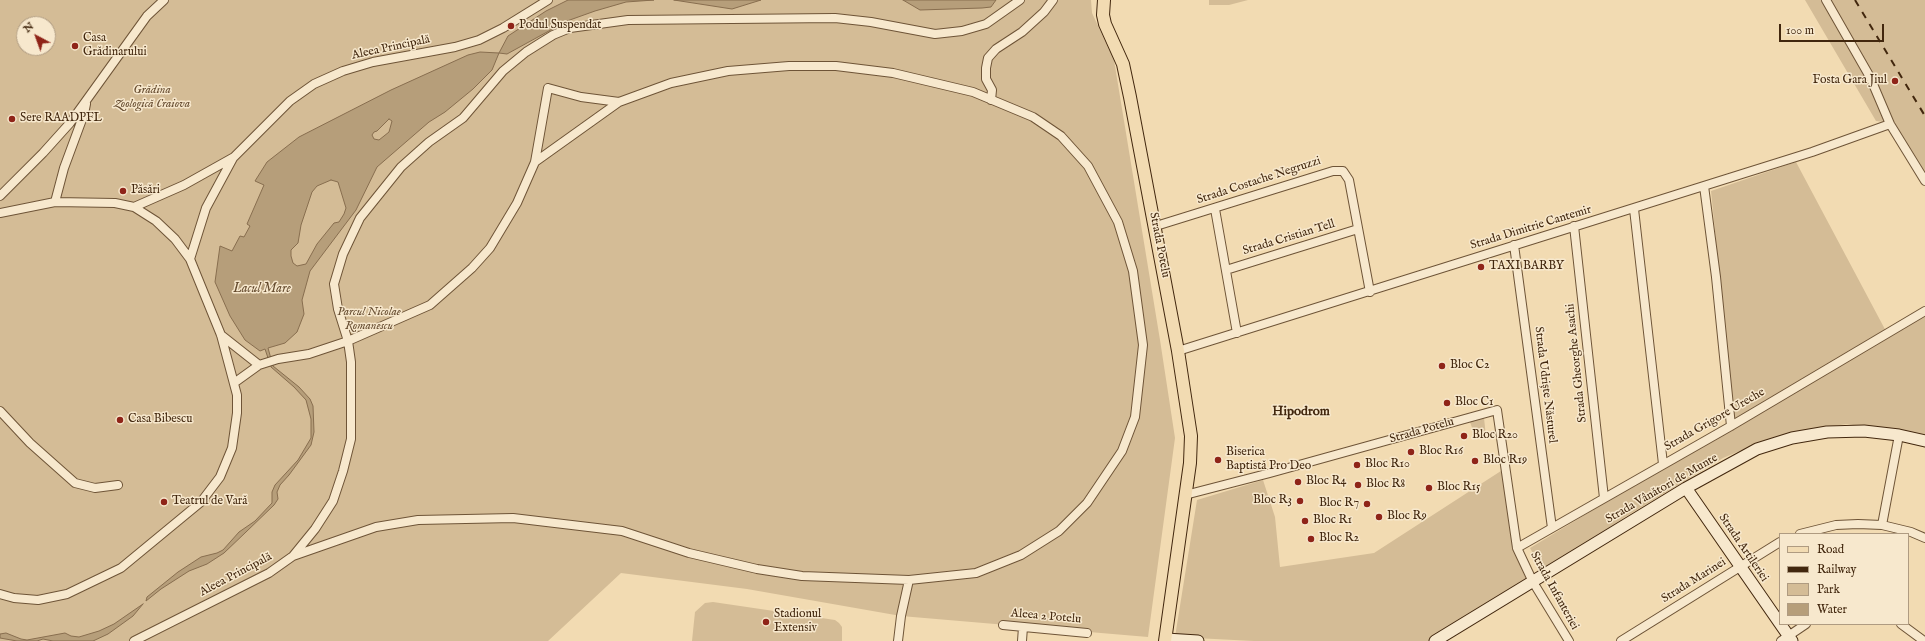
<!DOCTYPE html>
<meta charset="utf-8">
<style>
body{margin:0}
#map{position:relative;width:1925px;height:641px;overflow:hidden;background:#f2dbb2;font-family:"IM FELL English",serif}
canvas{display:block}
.legend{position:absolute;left:1779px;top:533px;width:130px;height:92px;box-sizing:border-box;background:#f7e8cd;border:1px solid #af9b81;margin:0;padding:5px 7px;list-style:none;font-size:12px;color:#42270e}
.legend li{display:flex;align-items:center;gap:8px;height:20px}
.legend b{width:20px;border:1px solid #af9b81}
.north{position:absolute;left:16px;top:16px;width:40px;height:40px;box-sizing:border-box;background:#f7e8cd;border:1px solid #af9b81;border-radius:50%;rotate:319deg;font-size:11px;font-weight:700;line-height:16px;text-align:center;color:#42270e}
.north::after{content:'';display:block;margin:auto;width:14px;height:18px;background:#8f2418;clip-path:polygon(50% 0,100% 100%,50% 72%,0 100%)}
.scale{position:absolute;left:1779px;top:24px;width:105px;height:18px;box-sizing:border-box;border:2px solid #42270e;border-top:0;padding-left:5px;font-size:12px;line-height:14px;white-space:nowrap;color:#42270e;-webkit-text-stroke:3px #f7e8cd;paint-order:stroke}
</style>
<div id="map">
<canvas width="1925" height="641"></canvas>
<ul class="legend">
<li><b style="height:5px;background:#f2dbb2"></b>Road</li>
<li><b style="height:5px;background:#42270e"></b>Railway</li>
<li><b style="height:11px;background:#d4bc96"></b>Park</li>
<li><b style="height:11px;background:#b69e7a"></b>Water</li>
</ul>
<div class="north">N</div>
<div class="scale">100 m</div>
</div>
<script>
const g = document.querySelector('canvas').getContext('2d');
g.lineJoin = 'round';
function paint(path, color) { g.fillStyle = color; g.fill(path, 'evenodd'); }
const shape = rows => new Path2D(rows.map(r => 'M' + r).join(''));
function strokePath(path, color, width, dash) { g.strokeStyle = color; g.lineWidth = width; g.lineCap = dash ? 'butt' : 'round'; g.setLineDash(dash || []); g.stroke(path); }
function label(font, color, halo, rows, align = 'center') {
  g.font = font + ' "IM FELL English",serif'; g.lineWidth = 3; g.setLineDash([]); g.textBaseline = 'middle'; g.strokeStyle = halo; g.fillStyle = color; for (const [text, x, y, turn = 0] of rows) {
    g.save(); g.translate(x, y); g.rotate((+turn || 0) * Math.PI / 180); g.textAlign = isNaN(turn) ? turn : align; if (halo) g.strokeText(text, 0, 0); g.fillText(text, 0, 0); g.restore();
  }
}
const green = shape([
 [0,0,1091,0,1092,13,1114,60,1160,340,1175,438,1148,637,901,616,747,589,621,573,548,641,0,641],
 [24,24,48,24,48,48,24,48],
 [1209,0,1248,0,1229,5,1209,5],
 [1805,0,1925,0,1925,179,1892,123,1876,121],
 [1796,162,1888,335,1925,313,1925,437,1847,424,1808,430,1756,444,1723,458,1625,517,1544,573,1530,548,1734,425,1711,191],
 [1484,418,1486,436,1476,439,1470,422],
 [1504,469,1514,552,1529,583,1433,641,1254,641,1175,637,1197,500,1263,480,1275,517,1280,567,1374,553],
 [713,602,835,620,839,623,842,627,842,641,692,641,695,612,705,603]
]);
const water = shape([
 [568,0,654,0,626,2,595,11,567,21,507,54,499,53,492,70,473,89,445,112,429,122,377,167,356,210,310,271,302,300,304,314,297,332,285,343,268,348,273,366,299,387,310,399,313,406,314,432,311,445,289,475,280,485,277,492,278,499,274,505,246,532,224,553,207,564,189,571,161,589,146,601,147,597,178,572,201,557,217,553,223,550,239,532,255,521,272,503,272,492,275,485,298,460,311,438,311,419,306,400,294,387,271,367,265,349,260,351,245,340,230,316,215,282,220,246,232,251,240,236,244,237,250,226,247,224,264,185,255,181,267,162,299,137,391,90,468,55,480,52,499,53,508,36,546,11,568,0],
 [389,119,392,121,389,132,379,140,374,139,372,135,374,132,377,131,389,119],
 [331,180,338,182,346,208,344,214,339,222,334,223,317,244,306,264,297,266,293,263,291,256,291,250,298,243,301,225,312,192,317,186,331,180],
 [674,0,761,0,732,9,674,0],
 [903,0,996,0,991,7,982,8,920,10,903,0],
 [143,604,133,616,108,634,93,641,53,641,43,639,37,641,17,641,0,638,0,634,6,633,21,639,27,640,65,633,71,636,79,637,99,631,114,624,143,604]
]);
const street = shape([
 [1826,0,1870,77,1890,124,1925,181],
 [991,100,992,90,986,79,986,68,988,58,996,49,1022,32,1044,12,1053,0],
 [535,162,619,102],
 [1704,186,1716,277,1731,426],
 [0,196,43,153,70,123,147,16,164,0],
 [55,202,64,168,84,114,86,104],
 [134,207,156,221,175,239,190,259],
 [1215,209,1237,333],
 [1634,209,1663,464],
 [0,213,55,202,115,203,134,207,184,185,234,157,290,101,314,84,343,71,373,62,455,47,479,40,503,28,548,0],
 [1156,226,1333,171,1343,171,1349,180,1370,292],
 [1574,226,1604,498],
 [1514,245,1552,528],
 [1226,270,1358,229],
 [221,335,259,365],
 [1178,351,1812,152,1890,124],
 [234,383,259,365,278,359,309,354,348,341,430,305,472,268,490,248,517,203,535,162,548,88,581,97,619,102,671,83,728,71,789,66,836,66,893,73,973,92,1033,117,1061,136,1088,166,1118,222,1133,271,1143,345,1135,417,1122,451,1087,503,1059,531,1021,555,976,573,909,580,802,576,757,569,689,553,622,531,513,518,418,520,376,527,293,556],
 [0,411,30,443,75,483,95,488,118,485],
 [1185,495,1270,473,1497,410,1517,548,1533,582,1569,641],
 [1882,525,1899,435],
 [1800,534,1836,525,1858,524,1882,525,1911,532,1925,538],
 [1517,548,1731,426,1925,311],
 [0,594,14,598,38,600,67,594,121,568,201,502,220,477,232,448,237,413,237,395,221,335,190,259,206,208,233,158],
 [1901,624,1924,641],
 [1003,625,1087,633],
 [134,641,269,573,293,556,315,529,333,501,343,471,351,439,351,362,348,341,338,309,334,284,343,254,360,218,401,167,429,142,463,118,503,71,526,52,553,35,570,28,628,20,835,18,871,22,935,34,962,31,986,24,1020,0],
 [898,641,901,616,909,580],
 [1022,641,1023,627],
 [1621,641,1780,542],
 [1781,641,1806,624]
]);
const secondary = shape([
 [1686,488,1792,641],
 [1166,639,1198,641],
 [1435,641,1686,488,1757,449,1792,438,1827,432,1864,431,1899,435,1925,441]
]);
const primary = shape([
 [1104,0,1103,15,1105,24,1123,64,1130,97,1178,351,1191,436,1190,463,1165,641]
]);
const rail = shape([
 [1855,0,1925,116]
]);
const markers = [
 [511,26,4,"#8f2418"],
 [75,46,4,"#8f2418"],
 [1895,81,4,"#8f2418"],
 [12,119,4,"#8f2418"],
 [123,191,4,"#8f2418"],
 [1481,267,4,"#8f2418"],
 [1442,366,4,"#8f2418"],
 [1447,403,4,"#8f2418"],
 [120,420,4,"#8f2418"],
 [1464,436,4,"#8f2418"],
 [1411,452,4,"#8f2418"],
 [1218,460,4,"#8f2418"],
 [1475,461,4,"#8f2418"],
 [1357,465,4,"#8f2418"],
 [1298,482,4,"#8f2418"],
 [1358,485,4,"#8f2418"],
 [1429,488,4,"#8f2418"],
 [1300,501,4,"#8f2418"],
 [164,502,4,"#8f2418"],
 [1367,504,4,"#8f2418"],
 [1379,517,4,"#8f2418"],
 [1305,521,4,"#8f2418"],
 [1311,539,4,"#8f2418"],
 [766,622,4,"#8f2418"]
];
const poiNames = [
 ["Podul Suspendat",519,26],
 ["Casa",83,39],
 ["Grădinarului",83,53],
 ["Fosta Gara Jiul",1887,81,"right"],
 ["Sere RAADPFL",20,119],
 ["Păsări",131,191],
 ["TAXI BARBY",1489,267],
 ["Bloc C2",1450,366],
 ["Bloc C1",1455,403],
 ["Casa Bibescu",128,420],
 ["Bloc R20",1472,436],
 ["Bloc R16",1419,452],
 ["Biserica",1226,453],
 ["Baptistă Pro Deo",1226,467],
 ["Bloc R19",1483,461],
 ["Bloc R10",1365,465],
 ["Bloc R4",1306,482],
 ["Bloc R8",1366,485],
 ["Bloc R15",1437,488],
 ["Bloc R3",1292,501,"right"],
 ["Teatrul de Vară",172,502],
 ["Bloc R7",1359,504,"right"],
 ["Bloc R9",1387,517],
 ["Bloc R1",1313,521],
 ["Bloc R2",1319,539],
 ["Stadionul",774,615],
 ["Extensiv",774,629]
];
const streetNames = [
 ["Aleea Principală",391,48,-12],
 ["Strada Costache Negruzzi",1259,181,-18],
 ["Strada Dimitrie Cantemir",1531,228,-17],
 ["Strada Cristian Tell",1289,238,-17],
 ["Strada Potelu",1159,245,79],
 ["Strada Gheorghe Asachi",1577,363,-96],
 ["Strada Udriște Năsturel",1545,385,83],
 ["Strada Grigore Ureche",1715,420,-30],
 ["Strada Potelu",1422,431,-16],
 ["Strada Vânători de Munte",1662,489,-30],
 ["Strada Artileriei",1743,548,56],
 ["Aleea Principală",236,575,-28],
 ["Strada Marinei",1694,581,-32],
 ["Strada Infanteriei",1554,591,61],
 ["Aleea 2 Potelu",1046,617,5]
];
const parkNames = [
 ["Grădina",152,91],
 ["Zoologică Craiova",152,105],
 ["Parcul Nicolae",369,313],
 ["Romanescu",369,327]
];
const waterNames = [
 ["Lacul Mare",262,289]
];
const neighbourhoodNames = [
 ["Hipodrom",1301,412]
];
paint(green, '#d4bc96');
paint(water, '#b69e7a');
strokePath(water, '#886e4f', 1);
strokePath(street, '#6e5437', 10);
strokePath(secondary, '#42270e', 13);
strokePath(primary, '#42270e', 14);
strokePath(street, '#f7e8cd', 8);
strokePath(secondary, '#f7e8cd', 11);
strokePath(primary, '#f2dbb2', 12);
strokePath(rail, '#42270e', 2, [7, 7]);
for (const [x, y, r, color] of markers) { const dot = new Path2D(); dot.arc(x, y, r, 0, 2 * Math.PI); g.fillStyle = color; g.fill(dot); strokePath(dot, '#f7e8cd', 1.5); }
label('12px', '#42270e', '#f7e8cd', poiNames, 'left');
label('12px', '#42270e', '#f7e8cd', streetNames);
label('italic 12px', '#664c30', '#f7e8cd', parkNames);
label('italic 13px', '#654b2e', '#f7e8cd', waterNames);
label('bold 13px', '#42270e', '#f7e8cd', neighbourhoodNames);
</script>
